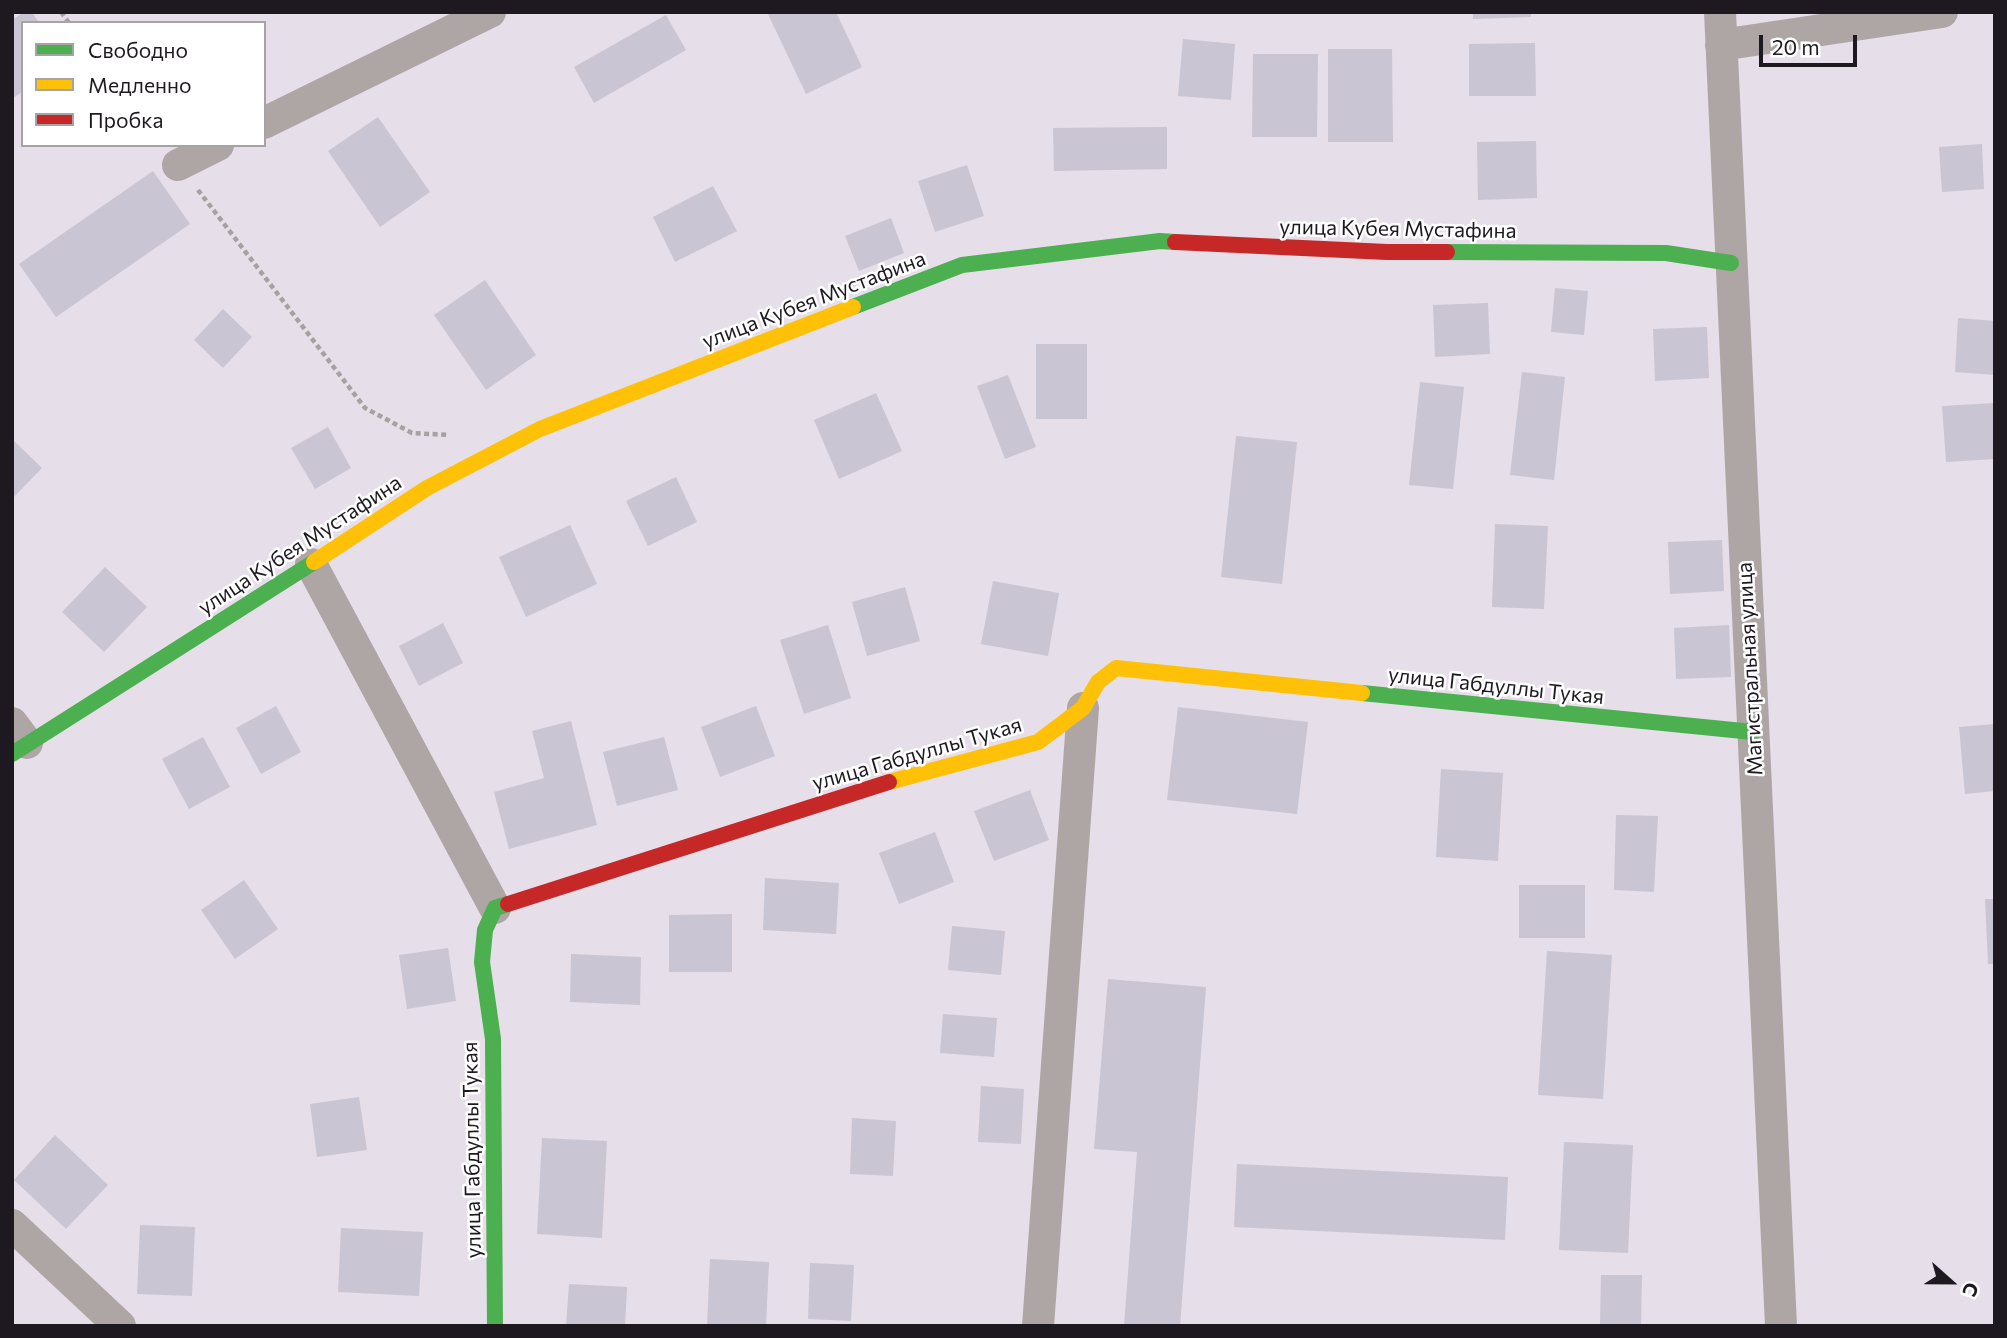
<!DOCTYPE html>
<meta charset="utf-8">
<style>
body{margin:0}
#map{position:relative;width:2007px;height:1338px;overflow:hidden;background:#e6dee9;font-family:Commissioner,sans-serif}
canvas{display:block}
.frame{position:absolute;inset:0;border:14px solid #1e1920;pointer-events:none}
.legend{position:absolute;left:21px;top:21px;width:245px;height:126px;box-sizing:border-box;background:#fff;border:2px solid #a5a3a6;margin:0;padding:9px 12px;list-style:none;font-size:21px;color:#1e1920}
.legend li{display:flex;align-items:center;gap:14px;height:35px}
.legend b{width:35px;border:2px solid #a5a3a6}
.north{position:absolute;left:1916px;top:1247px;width:70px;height:70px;-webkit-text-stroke:5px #fff;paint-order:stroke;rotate:111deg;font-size:19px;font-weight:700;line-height:28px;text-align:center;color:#1e1920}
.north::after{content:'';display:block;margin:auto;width:24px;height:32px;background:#1e1920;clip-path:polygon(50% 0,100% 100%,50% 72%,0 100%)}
.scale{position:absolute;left:1759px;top:35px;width:98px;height:32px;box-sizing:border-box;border:4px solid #1e1920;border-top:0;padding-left:9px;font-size:21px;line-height:24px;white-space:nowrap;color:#1e1920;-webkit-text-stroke:5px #fff;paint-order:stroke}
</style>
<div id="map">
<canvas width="2007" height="1338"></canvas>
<div class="frame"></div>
<ul class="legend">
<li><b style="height:9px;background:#4caf50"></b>Свободно</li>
<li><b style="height:9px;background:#ffc107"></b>Медленно</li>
<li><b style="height:9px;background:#c62828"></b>Пробка</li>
</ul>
<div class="north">С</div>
<div class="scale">20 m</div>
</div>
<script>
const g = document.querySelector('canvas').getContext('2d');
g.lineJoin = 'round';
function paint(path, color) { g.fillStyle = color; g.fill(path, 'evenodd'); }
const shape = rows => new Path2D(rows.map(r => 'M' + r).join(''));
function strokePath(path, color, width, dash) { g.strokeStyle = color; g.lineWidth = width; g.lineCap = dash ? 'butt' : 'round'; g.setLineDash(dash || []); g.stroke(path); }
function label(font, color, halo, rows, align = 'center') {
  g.font = font + ' Commissioner,sans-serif'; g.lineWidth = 5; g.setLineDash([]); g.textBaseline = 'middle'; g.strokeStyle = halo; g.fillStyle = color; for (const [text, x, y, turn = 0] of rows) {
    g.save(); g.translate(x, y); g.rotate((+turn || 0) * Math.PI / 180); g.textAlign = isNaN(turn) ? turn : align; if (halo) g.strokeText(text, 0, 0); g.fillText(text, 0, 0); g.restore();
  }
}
const building = shape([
 [24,12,32,12,39,23,23,23,23,91,12,99,12,20],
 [767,12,836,12,862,67,806,94],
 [1473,12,1531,12,1531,17,1473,19],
 [666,15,686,50,594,103,574,67],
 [1183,39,1235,44,1231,100,1178,96],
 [1535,43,1536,96,1469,96,1469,44],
 [1328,49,1392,49,1393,142,1328,142],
 [1253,54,1318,54,1317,137,1252,137],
 [378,117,430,192,380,227,328,151],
 [1167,127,1167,169,1054,171,1053,128],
 [1536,141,1537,198,1478,200,1477,142],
 [1982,144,1984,189,1942,192,1939,147],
 [967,165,984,216,935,232,918,181],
 [153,171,190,224,56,317,19,264],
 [713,186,737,231,675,262,653,217],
 [891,218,904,253,859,271,845,236],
 [485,280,536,355,486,390,434,315],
 [1555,288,1588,291,1584,335,1551,332],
 [1488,303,1490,354,1435,357,1433,305],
 [223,309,252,337,223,368,194,340],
 [1958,318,1995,321,1995,375,1955,372],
 [1707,327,1709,378,1655,381,1653,329],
 [1036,344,1087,344,1087,419,1036,419],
 [1522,372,1565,377,1554,480,1510,475],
 [1008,375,1036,447,1005,459,977,386],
 [1420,382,1464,387,1453,489,1409,485],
 [876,393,902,451,839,479,814,420],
 [1995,403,1995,459,1946,462,1942,406],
 [328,427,351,468,315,489,291,448],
 [1236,436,1297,442,1282,584,1221,577],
 [12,439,42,468,12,499],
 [676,477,697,522,648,546,626,501],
 [1495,524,1548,526,1544,609,1492,607],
 [570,525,597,584,526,617,499,557],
 [1722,540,1724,591,1670,594,1668,542],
 [105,567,147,607,104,652,62,612],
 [993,581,1059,593,1048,656,981,644],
 [905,587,920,641,867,656,852,602],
 [443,623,463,663,419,686,399,646],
 [828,625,851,698,804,714,780,640],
 [1729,625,1731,677,1676,679,1674,628],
 [276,706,301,752,261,774,236,728],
 [756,706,775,756,720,777,701,727],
 [1178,707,1308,722,1297,814,1167,800],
 [571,721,597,825,509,849,494,792,544,778,532,731],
 [1995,724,1995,791,1965,794,1959,727],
 [203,737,230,787,189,809,162,759],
 [664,737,678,790,617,806,603,752],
 [1441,769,1503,773,1498,861,1436,857],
 [1030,790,1049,840,994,861,974,811],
 [1616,815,1658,816,1654,892,1614,890],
 [935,832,954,882,899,904,879,853],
 [765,878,839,883,836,934,763,930],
 [244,880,278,929,235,959,201,910],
 [1519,885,1585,885,1585,938,1519,938],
 [1985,899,1995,899,1995,964,1988,964],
 [732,914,732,972,669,972,669,915],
 [952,926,1005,931,1001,975,948,970],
 [448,948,456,1001,407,1009,399,955],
 [1547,951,1612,955,1603,1099,1538,1095],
 [571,954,641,957,640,1005,570,1002],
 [1108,979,1206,987,1180,1326,1124,1326,1137,1152,1094,1149],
 [943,1014,997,1018,994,1057,940,1053],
 [981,1086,1024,1089,1021,1144,978,1142],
 [359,1097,367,1150,317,1157,310,1104],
 [852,1118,896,1121,893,1176,850,1174],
 [55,1135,108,1185,66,1229,14,1180],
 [542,1138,607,1141,602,1238,537,1234],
 [1564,1142,1633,1145,1628,1253,1559,1250],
 [1237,1164,1508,1177,1505,1240,1234,1227],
 [140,1225,195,1227,192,1296,137,1294],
 [341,1228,423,1232,419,1296,338,1292],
 [710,1259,769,1262,766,1326,707,1326],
 [810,1263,854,1265,851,1321,808,1319],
 [1601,1275,1642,1275,1641,1326,1600,1326],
 [569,1284,627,1287,625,1326,566,1326]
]);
const path = shape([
 [61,12,69,23],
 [198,190,365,408,412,433,449,435]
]);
const street = shape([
 [1720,12,1781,1326],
 [1721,45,1942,12],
 [264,123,490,12],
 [178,165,218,145],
 [311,564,495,908],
 [12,723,27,743],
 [12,1225,120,1326],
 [1038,1326,1083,708]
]);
const fast = shape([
 [1447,252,1666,253,1731,263],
 [853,307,962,265,1160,241,1175,242],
 [1362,693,1753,732],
 [12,754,314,562],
 [495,1326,493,1039,482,962,485,930,495,908,508,904]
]);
const slow = shape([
 [314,562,427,488,540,429,853,307],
 [889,782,1038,742,1083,708,1098,682,1116,668,1362,693]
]);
const jam = shape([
 [1175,242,1387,252,1447,252],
 [508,904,889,782]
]);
const streetNames = [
 ["улица Кубея Мустафина",1398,229,1],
 ["улица Кубея Мустафина",814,300,-21],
 ["улица Кубея Мустафина",300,545,-33],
 ["Магистральная улица",1750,669,-93],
 ["улица Габдуллы Тукая",1496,686,6],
 ["улица Габдуллы Тукая",917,754,-16],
 ["улица Габдуллы Тукая",472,1150,-91]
];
paint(building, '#cac5d2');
strokePath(path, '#a7a1a2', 4.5, [5, 3.5]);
strokePath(street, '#aea6a4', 32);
strokePath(fast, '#4caf50', 16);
strokePath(slow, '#ffc107', 16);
strokePath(jam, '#c62828', 16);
label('21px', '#1e1920', '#fff', streetNames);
</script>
